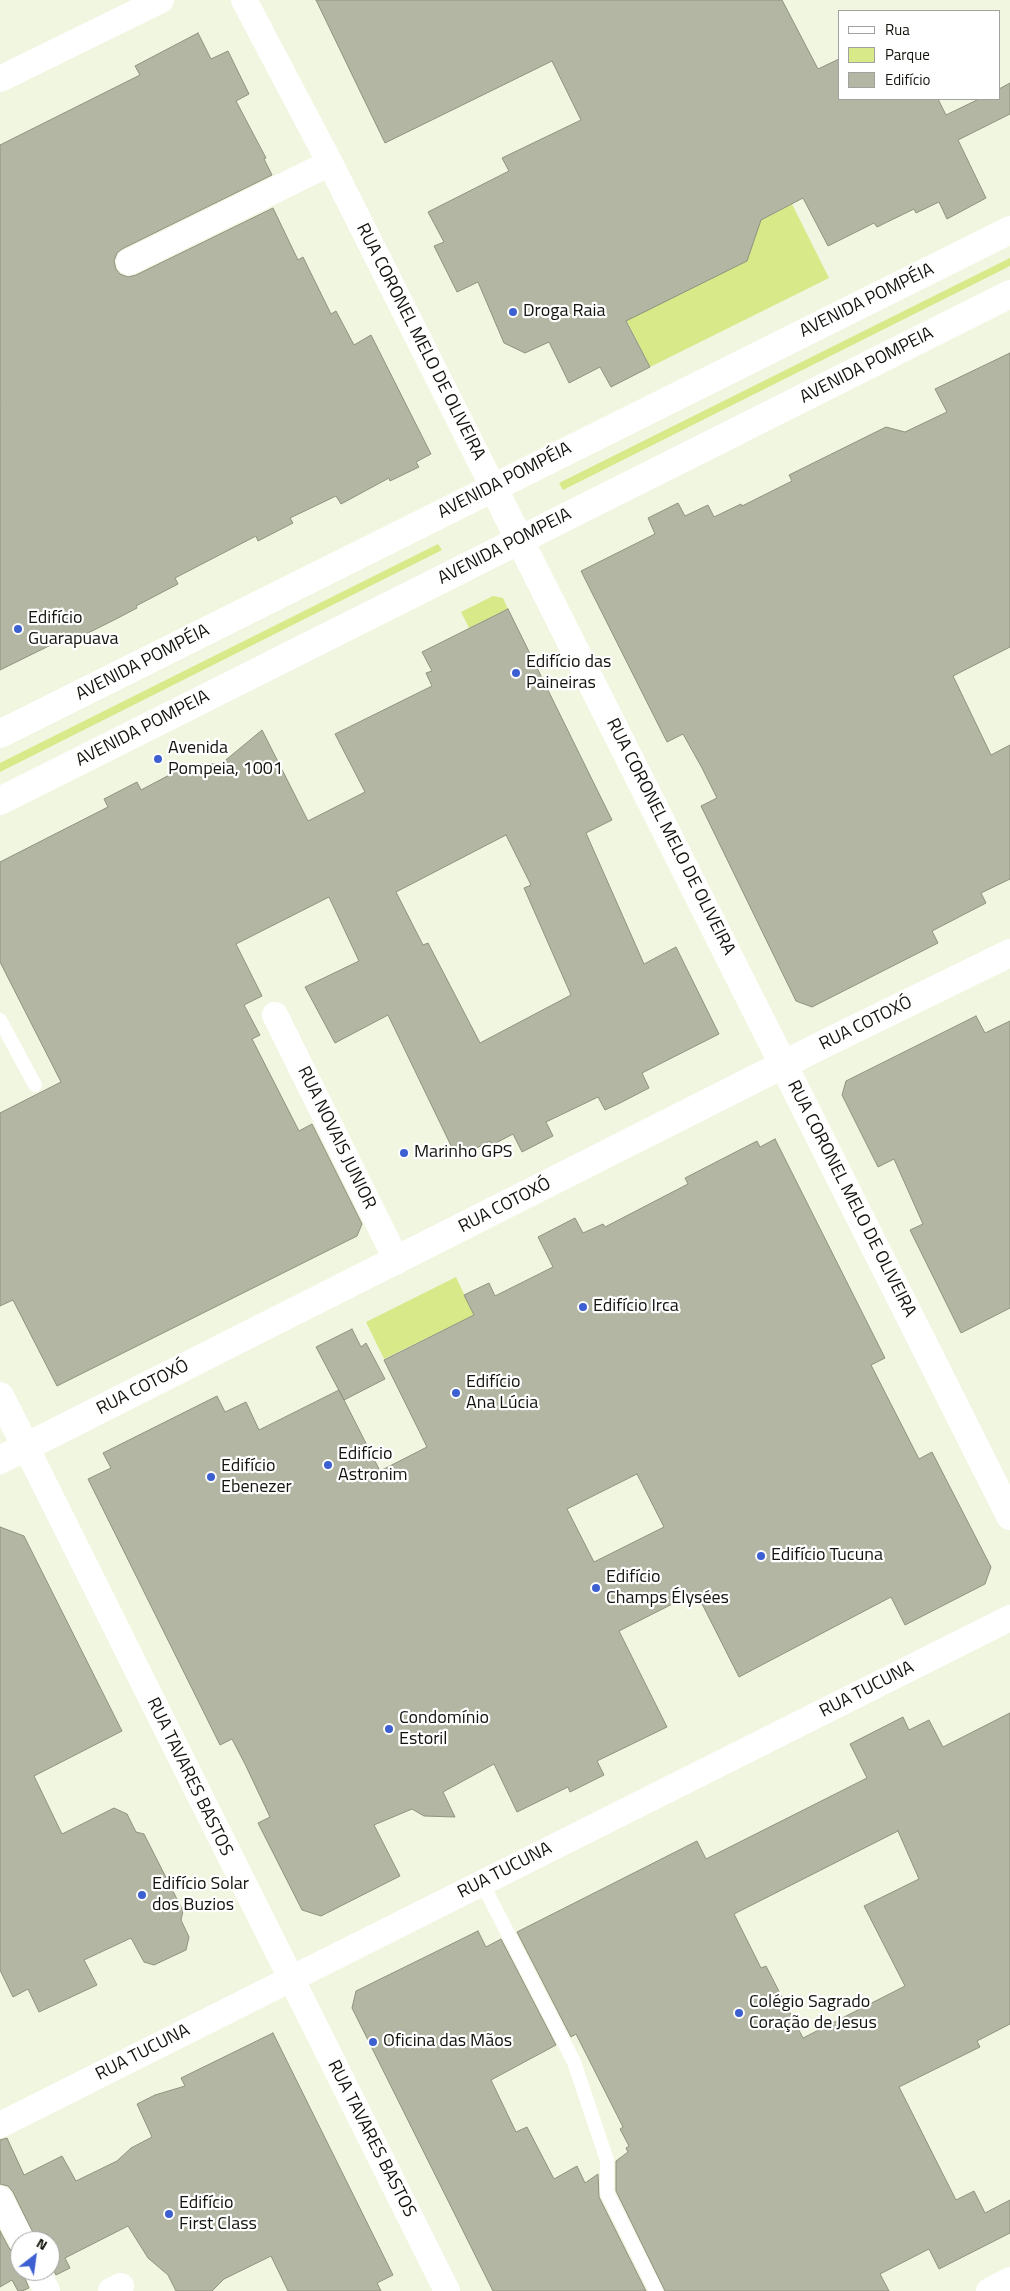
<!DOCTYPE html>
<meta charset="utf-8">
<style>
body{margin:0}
#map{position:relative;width:1010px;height:2291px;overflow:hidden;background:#f1f6e0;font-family:"Titillium Web",sans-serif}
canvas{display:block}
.legend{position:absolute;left:838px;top:10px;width:162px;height:90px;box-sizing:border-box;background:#fff;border:1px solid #a1a19e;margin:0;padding:6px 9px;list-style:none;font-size:15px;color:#13140d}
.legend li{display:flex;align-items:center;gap:10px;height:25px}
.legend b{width:25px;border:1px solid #a1a19e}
.north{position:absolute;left:10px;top:2231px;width:50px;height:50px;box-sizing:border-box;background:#fff;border:1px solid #a1a19e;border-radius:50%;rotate:30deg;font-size:14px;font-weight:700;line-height:20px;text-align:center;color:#13140d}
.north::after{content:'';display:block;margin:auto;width:18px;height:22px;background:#3c5fd1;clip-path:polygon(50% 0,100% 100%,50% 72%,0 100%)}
</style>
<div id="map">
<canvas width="1010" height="2291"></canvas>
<ul class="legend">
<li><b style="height:6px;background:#fff"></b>Rua</li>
<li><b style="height:14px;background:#d8e98a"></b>Parque</li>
<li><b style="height:14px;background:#b2b6a2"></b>Edifício</li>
</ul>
<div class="north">N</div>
</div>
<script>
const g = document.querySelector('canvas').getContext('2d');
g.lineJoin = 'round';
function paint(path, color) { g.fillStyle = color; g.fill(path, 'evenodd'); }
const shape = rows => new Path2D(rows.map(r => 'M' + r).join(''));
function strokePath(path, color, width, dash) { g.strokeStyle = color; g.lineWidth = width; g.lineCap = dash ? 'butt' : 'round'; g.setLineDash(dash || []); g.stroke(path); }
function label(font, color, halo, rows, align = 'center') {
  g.font = font + ' "Titillium Web",sans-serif'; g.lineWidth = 4.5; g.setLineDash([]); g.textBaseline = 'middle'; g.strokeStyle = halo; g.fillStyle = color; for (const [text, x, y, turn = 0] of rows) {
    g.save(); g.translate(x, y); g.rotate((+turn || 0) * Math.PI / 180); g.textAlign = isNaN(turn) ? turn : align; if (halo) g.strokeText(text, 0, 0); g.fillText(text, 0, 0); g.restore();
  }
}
const green = shape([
 [792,204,829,278,650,367,591,250,761,220],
 [1010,258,1010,266,563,490,559,483],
 [438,544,442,550,0,772,0,763],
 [493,596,503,598,508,609,469,628,461,612],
 [456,1277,474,1315,384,1359,366,1322]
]);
const building = shape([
 [316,0,782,0,818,69,839,59,839,99,938,99,946,115,979,99,999,99,999,89,1010,83,1010,114,958,140,986,198,947,219,939,202,916,213,914,209,877,227,874,223,828,246,803,198,761,220,747,261,626,321,650,367,611,387,600,367,569,383,549,342,525,353,504,343,478,282,457,292,434,246,444,242,428,212,509,171,502,158,581,120,552,61,385,143,316,0],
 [198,33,211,59,228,51,249,94,236,101,266,158,264,159,272,175,122,249,117,253,114,261,116,269,120,274,128,277,136,275,273,208,298,260,303,257,331,314,336,311,354,345,371,335,431,454,416,462,419,467,390,481,389,478,341,504,336,496,290,518,293,523,258,541,256,536,175,578,178,584,136,606,137,608,118,618,84,635,61,640,0,670,0,145,140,75,135,66,198,33],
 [1010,353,1010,647,953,676,991,755,1010,745,1010,879,981,893,986,903,932,931,938,943,812,1007,796,1001,701,806,717,798,702,768,683,734,667,742,581,571,655,534,648,518,678,503,685,516,708,505,714,517,741,504,742,506,792,481,789,475,886,427,905,432,947,412,935,389,1010,353],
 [508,609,612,820,586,833,644,964,676,947,719,1034,642,1073,649,1088,620,1103,605,1110,598,1097,546,1122,553,1136,522,1152,513,1134,492,1145,490,1141,457,1158,388,1015,335,1043,305,987,359,961,329,897,236,944,262,996,244,1005,260,1035,252,1039,299,1131,312,1124,362,1224,357,1236,57,1386,13,1300,0,1306,0,1113,61,1082,0,962,0,862,108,807,104,799,137,782,141,790,190,764,221,764,262,730,308,821,365,792,335,734,432,686,426,673,432,671,422,652,508,609],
 [506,835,531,885,524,888,571,995,480,1043,428,943,423,945,396,892,506,835],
 [976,1016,985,1033,1010,1021,1010,1308,961,1333,910,1230,923,1224,894,1159,878,1167,842,1095,846,1081,976,1016],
 [775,1139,885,1358,871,1365,919,1459,932,1452,991,1567,985,1584,905,1625,891,1597,739,1677,696,1592,619,1631,667,1727,597,1761,604,1775,570,1792,568,1787,517,1812,494,1764,443,1792,455,1817,424,1816,412,1809,374,1825,400,1876,321,1916,302,1910,258,1823,270,1817,245,1764,232,1739,220,1745,88,1479,111,1468,103,1453,217,1396,225,1412,246,1402,259,1430,339,1390,380,1471,427,1447,384,1360,474,1315,464,1295,489,1283,495,1296,553,1267,538,1237,575,1218,583,1233,603,1224,605,1227,688,1184,685,1178,757,1141,760,1147,775,1139],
 [637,1474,664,1527,594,1562,567,1509,637,1474],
 [352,1329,361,1347,366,1343,385,1379,344,1400,316,1347,352,1329],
 [0,1527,24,1536,122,1731,34,1776,62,1834,114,1808,127,1814,136,1832,144,1834,183,1911,181,1920,189,1937,186,1950,154,1965,144,1962,131,1938,84,1960,97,1985,39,2012,28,1989,13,1997,0,1970,0,1527],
 [1010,1713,1010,2024,977,2041,980,2047,899,2087,956,2200,974,2191,985,2213,1010,2200,1010,2233,939,2269,929,2249,880,2274,889,2291,665,2291,616,2191,616,2161,628,2152,626,2148,629,2146,620,2129,623,2127,576,2034,571,2037,517,1932,697,1841,706,1859,867,1778,850,1744,903,1717,909,1730,929,1720,943,1747,1010,1713],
 [898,1831,919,1879,864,1906,905,1986,803,2038,766,1966,761,1968,734,1914,898,1831],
 [478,1931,486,1947,501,1939,556,2045,491,2080,516,2132,527,2127,554,2179,577,2166,585,2183,598,2174,599,2197,646,2291,493,2291,352,2008,356,1991,478,1931],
 [273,2033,393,2275,377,2283,381,2291,288,2291,271,2256,224,2279,212,2291,176,2291,168,2275,148,2258,128,2226,65,2258,70,2268,56,2275,50,2264,50,2241,37,2241,13,2192,8,2186,0,2184,0,2140,7,2138,24,2175,62,2156,76,2181,117,2161,131,2148,152,2137,137,2104,155,2095,185,2086,181,2078,273,2033],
 [0,2231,9,2248,14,2253,20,2256,20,2271,22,2271,29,2288,22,2291,18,2291,12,2280,0,2287,0,2231]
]);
const lane = shape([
 [0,1020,35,1085],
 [482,1883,574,2062,607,2160,607,2193,656,2291]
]);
const street = shape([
 [244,0,330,163,493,487],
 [0,79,161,0],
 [129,262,330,163],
 [275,1015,397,1261],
 [26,1447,447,2291],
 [0,2125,1010,1618],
 [0,2199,22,2241],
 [37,2271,47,2291],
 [111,2291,121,2286],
 [989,2291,1010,2280]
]);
const secondary = shape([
 [493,487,1010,1516],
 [0,734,1010,230],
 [0,801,1010,294],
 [0,1396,26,1447],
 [0,1460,826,1043,1010,953]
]);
const markers = [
 [513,312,5,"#3c5fd1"],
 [18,629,5,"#3c5fd1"],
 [516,673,5,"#3c5fd1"],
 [158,759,5,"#3c5fd1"],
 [404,1153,5,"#3c5fd1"],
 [583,1307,5,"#3c5fd1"],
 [456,1393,5,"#3c5fd1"],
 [328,1465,5,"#3c5fd1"],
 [211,1477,5,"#3c5fd1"],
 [761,1556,5,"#3c5fd1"],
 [596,1588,5,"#3c5fd1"],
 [389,1729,5,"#3c5fd1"],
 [142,1895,5,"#3c5fd1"],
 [739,2013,5,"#3c5fd1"],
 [373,2042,5,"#3c5fd1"],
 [169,2214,5,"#3c5fd1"]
];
const streetNames = [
 ["AVENIDA POMPÉIA",867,301,-26],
 ["RUA CORONEL MELO DE OLIVEIRA",420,342,63],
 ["AVENIDA POMPEIA",867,366,-27],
 ["AVENIDA POMPÉIA",505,481,-27],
 ["AVENIDA POMPEIA",505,547,-27],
 ["AVENIDA POMPÉIA",143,663,-27],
 ["AVENIDA POMPEIA",143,729,-27],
 ["RUA CORONEL MELO DE OLIVEIRA",670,837,63],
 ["RUA COTOXÓ",866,1024,-26],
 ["RUA NOVAIS JUNIOR",336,1138,64],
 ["RUA CORONEL MELO DE OLIVEIRA",851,1199,63],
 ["RUA COTOXÓ",505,1206,-27],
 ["RUA COTOXÓ",143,1388,-27],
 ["RUA TUCUNA",867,1690,-27],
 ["RUA TAVARES BASTOS",189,1777,64],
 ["RUA TUCUNA",505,1871,-27],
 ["RUA TUCUNA",143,2053,-27],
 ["RUA TAVARES BASTOS",371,2139,63]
];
const poiNames = [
 ["Droga Raia",523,312],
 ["Edifício",28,619],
 ["Guarapuava",28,640],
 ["Edifício das",526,663],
 ["Paineiras",526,684],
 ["Avenida",168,749],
 ["Pompeia, 1001",168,770],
 ["Marinho GPS",414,1153],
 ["Edifício Irca",593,1307],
 ["Edifício",466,1383],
 ["Ana Lúcia",466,1404],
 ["Edifício",338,1455],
 ["Astronim",338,1476],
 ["Edifício",221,1467],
 ["Ebenezer",221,1488],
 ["Edifício Tucuna",771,1556],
 ["Edifício",606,1578],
 ["Champs Élysées",606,1599],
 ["Condomínio",399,1719],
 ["Estoril",399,1740],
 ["Edifício Solar",152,1885],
 ["dos Buzios",152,1906],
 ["Colégio Sagrado",749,2003],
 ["Coração de Jesus",749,2024],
 ["Oficina das Mãos",383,2042],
 ["Edifício",179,2204],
 ["First Class",179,2225]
];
paint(green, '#d8e98a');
paint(building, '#b2b6a2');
strokePath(building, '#8e937f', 1);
strokePath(lane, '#fff', 14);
strokePath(street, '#fff', 26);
strokePath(secondary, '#fff', 28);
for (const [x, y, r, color] of markers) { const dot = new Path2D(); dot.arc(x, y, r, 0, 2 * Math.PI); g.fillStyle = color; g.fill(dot); strokePath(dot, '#fff', 2); }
label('18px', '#13140d', '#fff', streetNames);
label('18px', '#13140d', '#fff', poiNames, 'left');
</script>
